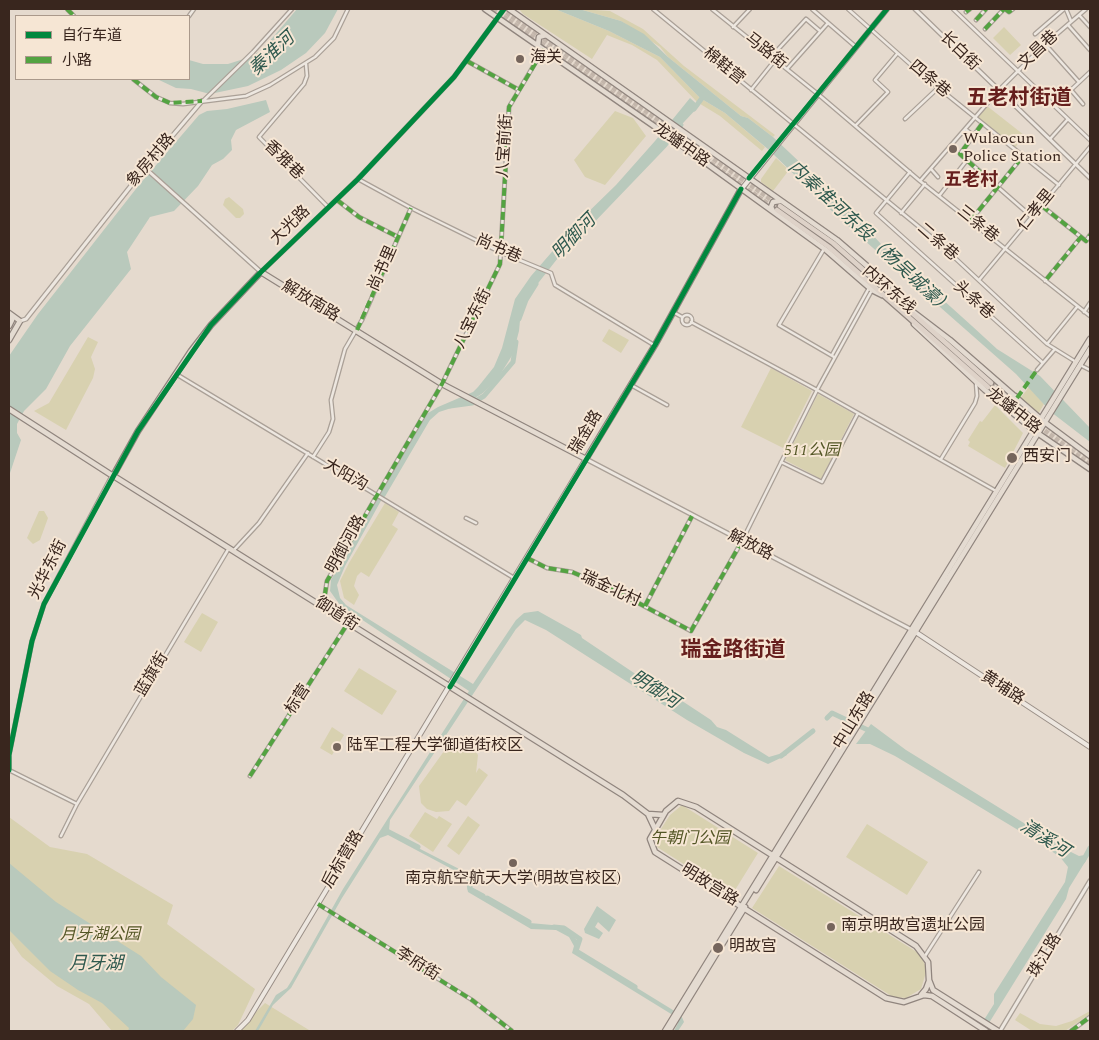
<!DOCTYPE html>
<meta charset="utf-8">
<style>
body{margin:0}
#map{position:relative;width:1099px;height:1040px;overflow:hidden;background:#e5dace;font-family:Spectral,"Noto Sans SC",serif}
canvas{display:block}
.frame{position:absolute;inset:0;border:10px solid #39261e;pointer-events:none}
.legend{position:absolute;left:15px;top:15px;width:175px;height:65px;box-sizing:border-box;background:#f6e6d4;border:1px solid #aa998b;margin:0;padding:6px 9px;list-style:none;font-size:15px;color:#39261e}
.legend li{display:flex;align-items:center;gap:10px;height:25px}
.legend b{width:25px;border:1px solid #aa998b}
</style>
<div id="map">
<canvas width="1099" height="1040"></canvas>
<div class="frame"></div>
<ul class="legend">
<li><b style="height:6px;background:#00873e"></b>自行车道</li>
<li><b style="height:6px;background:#53a341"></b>小路</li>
</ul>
</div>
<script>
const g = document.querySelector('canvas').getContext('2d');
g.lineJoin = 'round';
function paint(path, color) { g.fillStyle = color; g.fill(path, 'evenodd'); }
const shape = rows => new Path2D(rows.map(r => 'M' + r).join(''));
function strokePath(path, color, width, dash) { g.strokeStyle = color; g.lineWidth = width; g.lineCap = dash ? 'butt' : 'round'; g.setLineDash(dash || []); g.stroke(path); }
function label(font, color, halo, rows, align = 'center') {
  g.font = font + ' Spectral,"Noto Sans SC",serif'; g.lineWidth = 4; g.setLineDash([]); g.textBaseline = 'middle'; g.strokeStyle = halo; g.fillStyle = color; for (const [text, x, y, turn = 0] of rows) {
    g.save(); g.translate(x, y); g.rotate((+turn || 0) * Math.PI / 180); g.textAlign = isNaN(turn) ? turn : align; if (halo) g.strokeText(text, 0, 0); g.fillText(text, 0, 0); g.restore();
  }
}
const green = shape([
 [519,9,555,9,609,31,660,57,700,98,725,113,765,147,762,151,720,116,697,102,657,60,632,45,607,35,592,59,523,14],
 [579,9,610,11,643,29,684,66,775,135,773,137,748,118,741,116,668,57,660,47,621,21],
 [1004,27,1021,45,1010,55,993,38],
 [987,106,1024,135,1015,148,977,117],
 [615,111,633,118,646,136,605,185,585,177,574,160],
 [776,158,789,170,773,191,761,182,761,179],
 [229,197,243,209,244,214,240,218,236,218,223,205,225,199],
 [609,329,629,340,621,353,602,341],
 [88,337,98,342,91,357,95,369,93,378,66,430,34,411,49,403],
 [771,368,812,391,783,448,741,427],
 [1029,387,1044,404,1037,416,1019,400],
 [818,394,854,414,821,479,785,460],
 [995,405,1023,433,1005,468,968,446,970,442,968,440,980,421,982,422],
 [385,503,399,512,392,525,398,529,369,577,361,572,357,576,354,586,359,595,354,605,344,598,340,581,349,563],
 [39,511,44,511,48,518,40,540,33,544,27,538],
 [202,613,218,622,201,652,184,642],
 [359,668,397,691,382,715,344,691],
 [332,727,344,735,332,755,320,748],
 [464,743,473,748,478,755,476,773,479,768,488,775,466,806,457,800,449,811,436,812,427,809,421,803,419,786,447,747],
 [682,805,758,853,732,895,657,847,657,835,670,815],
 [425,812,437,819,439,816,452,824,433,852,409,836],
 [468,816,480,825,459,855,447,846],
 [9,817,50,847,87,854,173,905,167,924,255,989,238,1025,232,1031,112,1031,89,1004,57,986,22,957,9,939],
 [867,824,928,862,907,895,846,857],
 [779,866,920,954,927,969,921,989,906,998,893,997,752,908],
 [265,1003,309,1030,312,1031,237,1031],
 [1090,1011,1090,1014,1065,1031,1032,1031,1015,1020,1020,1013,1040,1024,1056,1026,1072,1021]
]);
const water = shape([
 [297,9,338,9,325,33,306,53,281,70,248,86,210,94,191,89,176,88,157,79,189,79,189,60,203,64,228,64,250,57,262,50],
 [555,9,579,9,621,21,644,34,668,57,741,116,748,118,773,137,843,203,881,244,972,326,997,349,1040,376,1090,428,1090,442,1051,412,1016,374,839,218,769,150,725,113,700,98,660,57,609,31],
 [690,98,699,106,565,249,528,296,521,310,519,331,513,354,498,378,483,393,467,403,439,412,421,428,345,566,337,585,340,598,346,605,473,684,516,620,524,613,538,611,581,635,582,638,640,677,667,691,711,720,717,727,726,730,769,757,786,752,787,755,768,764,744,753,687,720,546,630,525,620,516,629,390,820,389,830,391,834,467,873,473,891,530,923,552,925,566,930,578,941,577,951,681,1015,684,1022,678,1031,674,1031,678,1023,676,1017,572,953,574,946,569,937,556,930,531,929,468,892,465,876,388,835,380,838,342,898,291,988,273,1005,258,1031,255,1031,276,995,287,988,292,980,343,889,469,691,340,605,330,591,331,580,420,418,438,407,473,392,478,387,494,367,502,348,515,299,531,276,577,223,616,185,655,141],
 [266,100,270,112,236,130,231,140,232,150,223,159,212,165,198,186,174,211,150,217,127,252,131,269,70,346,46,389,24,411,17,424,17,433,21,440,9,476,9,356,38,314,139,185,199,115,207,111,227,109],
 [871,724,906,750,1069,851,1079,856,1090,854,1069,888,1066,899,984,1031,977,1031,994,1004,994,994,1065,882,1068,867,1060,857,1038,842,895,756,870,744,856,744],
 [9,863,56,902,141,956,161,977,196,1005,193,1019,183,1031,128,1031,129,1028,102,1003,78,990,50,971,9,930],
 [597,906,616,920,609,932,598,922,595,927,603,933,599,939,585,933,584,929]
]);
const river = shape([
 [694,109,705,94],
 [569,245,665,145,681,125],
 [519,319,526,300,536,284],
 [477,400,484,396,513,362,516,342],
 [450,406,472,403],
 [383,495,427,420],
 [827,718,832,713,872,732],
 [781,756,813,731],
 [385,830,418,847],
 [1083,861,1090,848],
 [470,885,470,889,483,896],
 [487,898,529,922],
 [554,927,564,928,580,939,576,951,635,987]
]);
const trunkTunnel = shape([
 [493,9,777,210],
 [501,9,780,206],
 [991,383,1090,459],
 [988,387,1090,465]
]);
const minor = shape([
 [67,9,74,16],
 [653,9,940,244,1047,344,1076,362],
 [712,9,819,95,920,181,1090,316],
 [812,9,856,47],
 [848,9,920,73,1059,185],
 [953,9,1090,140],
 [1005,9,1009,12,1013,9],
 [1066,9,1071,21],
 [966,12,970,9],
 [1079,15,1090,27],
 [189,16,194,9],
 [976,20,986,9],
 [1068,25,1090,50],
 [733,27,750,9],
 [985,29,1004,9],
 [1035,34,1064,9],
 [1045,44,1079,82],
 [771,57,806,19,820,31],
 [467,61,519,90],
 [306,64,307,76,304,84,259,137,328,207],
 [787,69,828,23],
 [133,79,156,97,170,103,183,104,246,96,270,85,315,57,334,38,348,9],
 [751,90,775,60],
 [1071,90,1083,104],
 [203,101,253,52,292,9],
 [1055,105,1090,72],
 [905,119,938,88],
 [982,124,960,154,1032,217],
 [856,125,888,92,875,80,897,54],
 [965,129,973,135],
 [1050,139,1068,119],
 [931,169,938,177],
 [910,172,876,213,1043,363],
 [358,179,411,208,500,252,551,273,555,285,654,345],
 [920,181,998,91,1043,46,1086,9],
 [939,196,967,160],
 [337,200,359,217,398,237],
 [1042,206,1081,237,1045,281],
 [901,213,925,184],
 [971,220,1023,156],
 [1081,237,1086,241,1090,235],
 [824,249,779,325,834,357],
 [979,280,1090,147],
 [673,312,682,317],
 [1084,312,1090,303],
 '682 320a5 5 0 1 1 10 0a5 5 0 1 1-10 0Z',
 [691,322,817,390,996,491],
 [1047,344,1077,307],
 [832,355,869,288],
 [1080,365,1090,370],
 [1037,370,1055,349],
 [176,374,514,578],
 [631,385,667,405],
 [313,457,329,432,333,419,331,400,345,349,362,320,411,208],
 [941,459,975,403,977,396,976,383],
 [781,462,822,482,858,413],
 [466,518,476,523],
 [234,550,259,523,308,453],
 [527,558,547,568,572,572,610,588,691,631,742,541,817,390,872,290],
 [645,606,692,516],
 [323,607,327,581,442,384,500,264,509,107,543,50],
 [9,770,77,804],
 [250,776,348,623],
 [61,836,77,804,229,548],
 [318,904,472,1000,512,1031],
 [925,956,979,872],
 [1071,1031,1090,1017]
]);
const tertiary = shape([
 [915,9,1090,178],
 [145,168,262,273],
 [261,272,358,179,454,77,504,9],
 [20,321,26,319,145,168,202,101],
 [586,459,912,630],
 [9,770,9,755,32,641,44,604,113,474],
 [1000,1031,1090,881]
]);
const secondary = shape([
 [740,191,887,9],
 [914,631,1090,747],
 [237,1031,248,1020,587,457]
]);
const primary = shape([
 [485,9,677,142,826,250,872,290,882,295],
 [509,9,837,240,882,279,889,292],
 [538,45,539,37,546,35],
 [773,211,771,207,773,202,780,201],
 [912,311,950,340,1043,421,1090,456],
 [9,313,20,321,9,340],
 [9,318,12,320,9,326],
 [914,324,985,390,1036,432,1090,469],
 [1007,407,1013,405,1015,396],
 [9,409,113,476,138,431,191,351,211,325,261,272,442,384,586,459,655,345,741,189],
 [112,475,623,795,648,814,655,829],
 [648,814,663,815],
 [756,890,1090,349],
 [921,995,926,989,929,981],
 [665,1031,1090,339],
 [669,1031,745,907],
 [986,1031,932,996,924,995,904,1002,886,998,655,852,650,839,666,811,678,801,696,807,916,946,928,962,929,980,933,990,998,1031]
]);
const trunk = shape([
 [780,206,833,243,991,383],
 [777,210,829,247,988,387]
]);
const quiet = shape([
 [67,9,74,16],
 [1005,9,1009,12,1013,9],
 [966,12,970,9],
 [976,20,986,9],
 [985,29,1004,9],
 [467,61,519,90],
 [133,79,156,97,170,103,202,101],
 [982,124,960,154,998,188],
 [337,200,359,217,398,237],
 [1042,206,1081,237,1045,281],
 [971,220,1023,156],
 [1081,237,1086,241,1090,235],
 [357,330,411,208],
 [1017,398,1037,370],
 [527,558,547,568,572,572,610,588,691,631,742,541],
 [645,606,692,516],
 [323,607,327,581,442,384,500,264,509,107,544,49],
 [250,776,348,623],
 [318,904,472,1000,512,1031],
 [1071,1031,1090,1017]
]);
const cycleway = shape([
 [749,178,887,9],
 [450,687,655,345,741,189],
 [9,770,9,755,32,641,44,604,138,431,211,325,261,272,358,179,454,77,504,9]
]);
const markers = [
 [520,59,5,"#75655c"],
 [953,149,5,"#75655c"],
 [1012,458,6,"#75655c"],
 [337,747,5,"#75655c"],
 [513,863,5,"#75655c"],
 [831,927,5,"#75655c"],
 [718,948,6,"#75655c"]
];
const streetNames = [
 ["文昌巷",1039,51,-43],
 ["马路街",765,52,38],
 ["长白街",959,52,44],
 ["棉鞋营",723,67,39],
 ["四条巷",929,80,40],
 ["八宝前街",506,146,-86],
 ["龙蟠中路",681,146,35],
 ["象房村路",152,161,-50],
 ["香雅巷",283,161,45],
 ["仁孝里",1037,211,-51],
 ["三条巷",977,225,39],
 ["大光路",291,226,-44],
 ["二条巷",937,243,41],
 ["尚书巷",498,250,24],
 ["尚书里",384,269,-66],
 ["内环东线",888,291,41],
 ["头条巷",973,301,42],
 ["解放南路",310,302,31],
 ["八宝东街",474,319,-64],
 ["龙蟠中路",1013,412,38],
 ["瑞金路",587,433,-59],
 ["大阳沟",345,476,30],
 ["明御河路",347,545,-61],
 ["解放路",750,546,27],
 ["光华东街",49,570,-63],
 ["瑞金北村",610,590,25],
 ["御道街",336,615,33],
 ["蓝旗街",153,675,-59],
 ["黄埔路",1002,689,33],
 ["标营",299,700,-57],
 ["中山东路",855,721,-59],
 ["后标营路",344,860,-59],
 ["明故宫路",709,886,32],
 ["珠江路",1046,956,-59],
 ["李府街",417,965,32]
];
const poiNames = [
 ["海关",530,59],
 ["Wulaocun",963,140],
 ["Police Station",963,158],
 ["西安门",1023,458],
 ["陆军工程大学御道街校区",347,747],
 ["南京航空航天大学(明故宫校区)",513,880,"center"],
 ["南京明故宫遗址公园",841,927],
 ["明故宫",729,948]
];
const parkNames = [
 ["511公园",812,452],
 ["午朝门公园",690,840],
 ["月牙湖公园",100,936]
];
const waterNames = [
 ["秦淮河",273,55,-43],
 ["明御河",575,238,-46],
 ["内秦淮河东段（杨吴城濠）",869,239,43],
 ["明御河",654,691,33],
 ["清溪河",1044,840,32],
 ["月牙湖",96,965]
];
const neighbourhoodNames = [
 ["五老村",971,181]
];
const districtNames = [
 ["五老村街道",1019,100],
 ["瑞金路街道",733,652]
];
paint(green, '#d8d1b0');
paint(water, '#b9c9bc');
strokePath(river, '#b9c9bc', 5);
strokePath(trunkTunnel, '#c3b6ab', 4.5, [4.5, 2]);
strokePath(minor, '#aaa097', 5);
strokePath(tertiary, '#aaa097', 5.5);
strokePath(secondary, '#9a8f87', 6);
strokePath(primary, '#90857e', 7);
strokePath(trunk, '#90857e', 7);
strokePath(minor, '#ede7e0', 2.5);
strokePath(tertiary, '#ede7e0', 3);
strokePath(secondary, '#ede7e0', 4);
strokePath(primary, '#e4dbd1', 4.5);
strokePath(trunk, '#ded2c8', 4.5);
strokePath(quiet, '#53a341', 4, [8, 4]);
strokePath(cycleway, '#00873e', 5);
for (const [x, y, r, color] of markers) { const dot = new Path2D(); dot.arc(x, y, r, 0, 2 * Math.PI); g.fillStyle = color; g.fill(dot); strokePath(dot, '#f6e6d4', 2); }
label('16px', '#39261e', '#f6e6d4', streetNames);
label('16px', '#39261e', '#f6e6d4', poiNames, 'left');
label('italic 16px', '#535625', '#f6e6d4', parkNames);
label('italic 18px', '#2e594e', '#f6e6d4', waterNames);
label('bold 18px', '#661f1d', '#f6e6d4', neighbourhoodNames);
label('bold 21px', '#661f1d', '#f6e6d4', districtNames);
</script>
